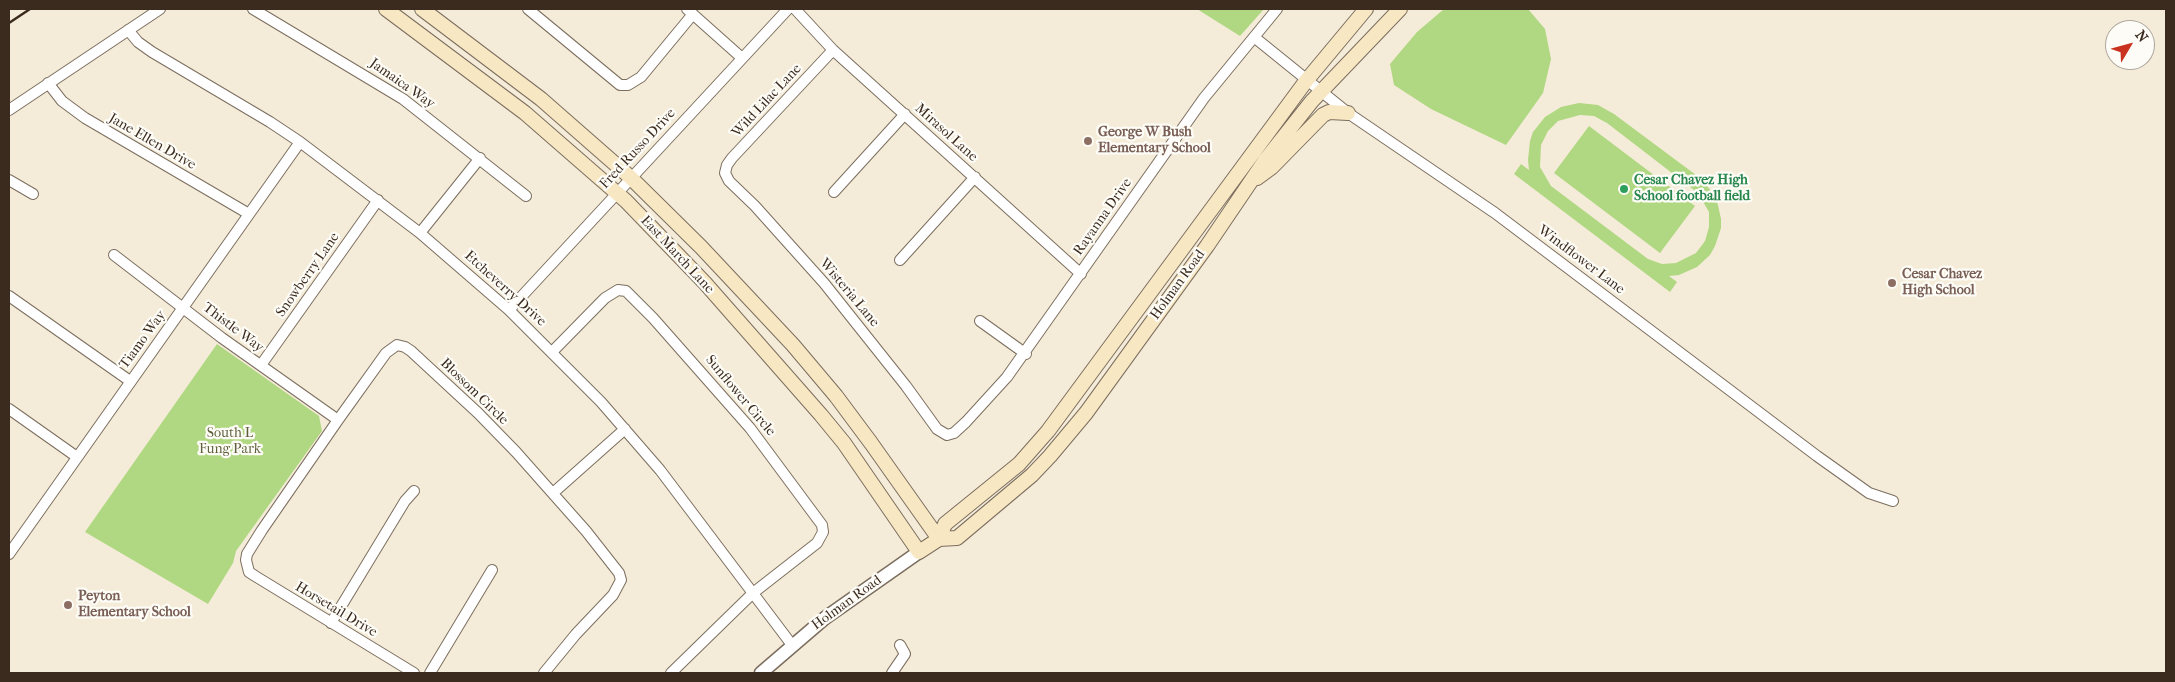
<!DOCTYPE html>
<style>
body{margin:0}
#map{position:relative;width:2175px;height:682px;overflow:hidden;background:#f4ecd8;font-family:"IM FELL French Canon",serif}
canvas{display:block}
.frame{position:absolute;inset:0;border:10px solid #3b2a1e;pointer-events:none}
.north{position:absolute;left:2105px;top:20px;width:50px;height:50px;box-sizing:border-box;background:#fdfcf7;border:1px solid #afa8a0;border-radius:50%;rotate:53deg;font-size:14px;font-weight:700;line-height:20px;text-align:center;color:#3b2a1e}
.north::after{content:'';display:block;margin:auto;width:18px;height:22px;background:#c8321e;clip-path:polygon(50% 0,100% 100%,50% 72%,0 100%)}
</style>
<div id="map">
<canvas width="2175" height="682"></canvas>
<div class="frame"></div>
<div class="north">N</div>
</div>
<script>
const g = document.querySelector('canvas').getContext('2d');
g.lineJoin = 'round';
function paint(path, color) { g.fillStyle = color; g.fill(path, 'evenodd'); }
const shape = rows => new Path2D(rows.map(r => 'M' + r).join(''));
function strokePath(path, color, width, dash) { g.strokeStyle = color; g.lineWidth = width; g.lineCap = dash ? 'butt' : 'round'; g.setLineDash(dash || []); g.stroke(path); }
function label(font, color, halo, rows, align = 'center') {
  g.font = font + ' "IM FELL French Canon",serif'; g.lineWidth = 4.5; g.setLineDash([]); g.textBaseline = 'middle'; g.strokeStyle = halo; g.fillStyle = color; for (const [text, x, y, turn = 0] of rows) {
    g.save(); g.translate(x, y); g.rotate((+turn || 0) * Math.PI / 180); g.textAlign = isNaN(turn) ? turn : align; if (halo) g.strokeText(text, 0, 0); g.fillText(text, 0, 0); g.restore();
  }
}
const green = shape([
 [1197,9,1264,9,1240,36],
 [1444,9,1528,9,1545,29,1551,59,1543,93,1506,145,1431,109,1394,85,1390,64,1417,32],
 [1579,103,1598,105,1614,114,1700,178,1712,192,1717,201,1721,219,1721,228,1715,246,1710,255,1697,267,1679,275,1669,276,1677,282,1670,292,1514,174,1521,164,1529,170,1528,160,1530,141,1533,132,1545,117,1561,107],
 [1580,115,1594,116,1607,123,1698,193,1709,212,1709,227,1705,241,1696,253,1676,263,1662,264,1648,259,1551,186,1540,167,1541,145,1548,131,1558,121],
 [1589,126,1695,206,1660,253,1554,173],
 [217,344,319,416,322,431,236,551,233,563,208,604,85,532]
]);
const minor = shape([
 [253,9,403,99,526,196],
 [528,9,620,85,628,85,641,77,693,14],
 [687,9,742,58],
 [795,9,833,50,1081,274],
 [128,30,138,42,152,52,270,122,300,142,420,233,509,310,601,402,660,470,792,645],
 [1254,37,1348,113,1495,213,1817,456,1869,493,1893,501],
 [833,50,732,158,727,165,725,173,729,181,755,206,824,283,906,386,937,429,947,435,954,433,966,422,1007,377,1204,98,1277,9],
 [48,83,62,101,85,118,249,214],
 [9,110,160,9],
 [9,180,33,194],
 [834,192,905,114],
 [420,233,480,158],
 [114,255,222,338,338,420],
 [900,260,975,177],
 [9,296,130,381],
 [509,310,788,9],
 [980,321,1026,354],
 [552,352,605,298,618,290,626,291,653,318,750,428,822,525,823,532,817,543,753,593,671,673],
 [261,365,378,200],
 [9,409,77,457],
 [553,493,625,429],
 [9,554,300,142],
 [331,623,405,501,414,491],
 [414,673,255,576,249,572,246,560,247,554,262,530,338,420,386,353,397,345,405,347,411,351,478,413,516,452,586,531,619,573,621,580,613,595,576,634,544,673],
 [430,673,492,570],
 [892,673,905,654,900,645]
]);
const tertiary = shape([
 [761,673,825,618,919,552]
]);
const secondary = shape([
 [386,9,525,113,626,201,705,283,821,415,844,443,919,552,939,539,957,538,1032,475,1050,456,1086,413,1207,246,1266,159,1312,101,1400,9],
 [422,9,541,99,630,177,701,247,793,345,836,396,871,443,939,539],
 [1257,178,1272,167,1323,115,1329,112,1348,113],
 [939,539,945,524,1019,464,1048,431,1306,81,1366,9]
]);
const rail = shape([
 [9,23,30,9]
]);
const markers = [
 [1088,141,5,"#8d6e63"],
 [1624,189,5,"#2e9e5b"],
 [1892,283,5,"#8d6e63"],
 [68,605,5,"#8d6e63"]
];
const streetNames = [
 ["Jamaica Way",402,84,35],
 ["Wild Lilac Lane",767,101,-47],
 ["Mirasol Lane",946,133,42],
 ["Jane Ellen Drive",152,142,30],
 ["Fred Russo Drive",638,149,-47],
 ["Rayanna Drive",1103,217,-55],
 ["East March Lane",677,255,47],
 ["Windflower Lane",1581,260,37],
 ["Snowberry Lane",308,275,-55],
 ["Holman Road",1178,285,-54],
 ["Etcheverry Drive",505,289,42],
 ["Wisteria Lane",849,293,50],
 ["Thistle Way",233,328,37],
 ["Tiamo Way",143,340,-54],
 ["Blossom Circle",474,392,44],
 ["Sunflower Circle",740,396,50],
 ["Holman Road",847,603,-36],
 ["Horsetail Drive",336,610,31]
];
const educationNames = [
 ["George W Bush",1098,133],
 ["Elementary School",1098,149],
 ["Cesar Chavez",1902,275],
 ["High School",1902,291],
 ["Peyton",78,597],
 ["Elementary School",78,613]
];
const leisureNames = [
 ["Cesar Chavez High",1634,181],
 ["School football field",1634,197]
];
const parkNames = [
 ["South L",230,434],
 ["Fung Park",230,450]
];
paint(green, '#b0d781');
strokePath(minor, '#7c6e5f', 12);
strokePath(tertiary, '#7c6e5f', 15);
strokePath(secondary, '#7c6e5f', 16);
strokePath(minor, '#fff', 10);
strokePath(tertiary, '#fff', 12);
strokePath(secondary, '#f8e7c3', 14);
strokePath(rail, '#3b2a1e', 2.5);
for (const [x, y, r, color] of markers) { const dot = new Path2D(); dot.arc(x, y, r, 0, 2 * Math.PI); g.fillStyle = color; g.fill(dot); strokePath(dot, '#fdfcf7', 2); }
label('14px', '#3b2a1e', '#fdfcf7', streetNames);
label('bold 14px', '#785e54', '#fdfcf7', educationNames, 'left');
label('bold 14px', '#27864d', '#fdfcf7', leisureNames, 'left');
label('14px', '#5e5e3c', '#fdfcf7', parkNames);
</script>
